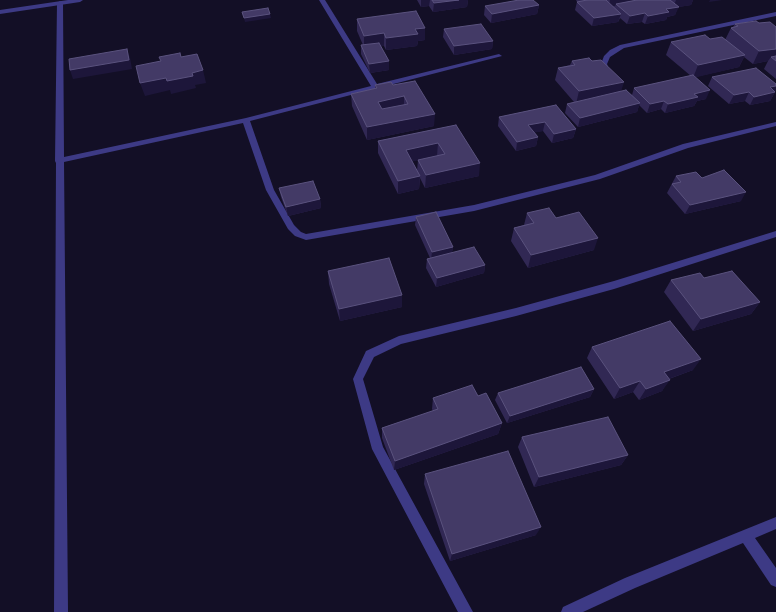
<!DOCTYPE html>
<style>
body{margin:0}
canvas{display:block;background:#130f26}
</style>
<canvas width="776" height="612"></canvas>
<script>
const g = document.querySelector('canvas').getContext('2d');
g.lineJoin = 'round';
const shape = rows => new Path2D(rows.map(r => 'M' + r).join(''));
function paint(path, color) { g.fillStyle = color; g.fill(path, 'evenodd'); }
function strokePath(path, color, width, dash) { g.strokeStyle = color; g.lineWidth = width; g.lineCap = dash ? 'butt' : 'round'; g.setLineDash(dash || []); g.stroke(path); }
const minor = shape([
 [319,0,325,0,377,84,499,54,502,56,250,121,274,190,294,225,301,232,306,234,474,205,595,175,683,144,776,122,776,126,688,148,600,179,474,211,306,240,295,236,288,229,266,190,243,123,64,162,68,612,54,612,56,163,55,161,57,3,60,1,63,3,64,157,246,118,371,86,319,0],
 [776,12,776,16,624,48,610,57,607,64,611,75,609,76,603,75,601,64,604,56,610,50,620,45,776,12],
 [776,231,776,237,614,289,516,316,401,344,374,357,363,379,383,447,473,612,458,612,372,449,353,379,366,351,399,336,516,308,614,281,776,231],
 [776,517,776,529,755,538,776,568,776,587,771,585,743,543,635,588,583,612,561,612,563,607,625,578,776,517]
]);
const tertiary = shape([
 [68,0,83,0,80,2,0,14,0,10,68,0]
]);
const wall = shape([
 [417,0,468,0,467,7,433,12,429,6,421,7],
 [576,0,635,0,625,2,637,0,693,0,691,5,678,7,675,15,667,17,666,20,645,24,642,22,627,24,620,18,618,22,592,26,575,10,577,2],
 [539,5,537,14,491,23,484,15,485,6],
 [357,19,425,28,425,40,418,41,417,46,386,50,384,46,381,46,389,70,370,73,361,54,361,45,363,45,357,31],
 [759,23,776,27,776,79,764,69,768,61,753,64,744,57,739,67,695,77,706,99,697,101,694,106,665,113,661,109,647,113,639,105,637,112,578,127,565,113,567,104,574,102,555,80,558,68,570,65,572,61,621,91,632,95,634,88,691,76,666,55,671,42,710,39,725,40,731,28,733,27,735,24],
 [444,29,493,41,492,49,454,55,443,37],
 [712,77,775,92,770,101,750,105,745,101,729,104,708,86],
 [375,85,393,85,434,126,367,140,352,106,351,94,375,89],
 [556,105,576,129,573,138,552,143,543,131,534,132,538,137,536,146,516,151,498,126,499,117],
 [456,125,479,176,425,188,420,178,419,189,398,194,378,153,378,141],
 [437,156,418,160,417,171,412,161],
 [676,176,702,178,741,201,685,214,667,193],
 [279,188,320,199,321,208,288,216,281,197],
 [527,213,556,218,594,250,528,268,511,241,514,228,524,225],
 [416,217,453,247,452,252,485,265,484,273,436,287,426,268,427,259,430,258,415,225],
 [328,271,402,307,340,321,329,284],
 [704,278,760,302,751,314,693,331,664,292,671,280],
 [592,347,693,370,669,379,662,391,639,400,633,392,614,399,587,358],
 [594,389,590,397,507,423,495,400,498,393],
 [478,396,502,423,498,434,394,470,382,438,382,428,433,411,432,409,433,398],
 [522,437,628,455,621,465,534,487,518,447],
 [425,474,536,535,450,561,424,484]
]);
const shadedWall = shape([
 [421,0,430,0,429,6,421,7],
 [459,0,468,0,467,7,433,12,434,3],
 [610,0,635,0,625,2,624,4,616,4,615,6,609,7],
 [676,0,693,0,691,5,673,8],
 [710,0,722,0,709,2],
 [539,5,537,14,491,23,492,14],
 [679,7,675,15,667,17,666,20,645,24,648,16,666,9],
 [645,13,642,22,627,24,630,16],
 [270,14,271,18,245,22,244,18],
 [621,14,618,22,592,26,594,18],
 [425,28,425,40,418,41,417,46,386,50,386,38,415,29],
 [384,33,384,46,364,48,364,36],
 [493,41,492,49,454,55,454,46],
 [127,49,130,58,132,69,73,79,70,70],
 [776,49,776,60,771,57,768,61,753,64,759,51],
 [745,55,739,67,693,78,698,65],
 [389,61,389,70,370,73,369,64],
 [203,70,206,83,195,85,196,88,171,94,170,90,145,96,140,83],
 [624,82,620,95,576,104,579,91],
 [776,86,776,90,775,92,770,101,750,105,754,97,770,87],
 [710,90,706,99,697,101,694,106,665,113,668,104,694,94],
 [749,92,745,101,729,104,734,95],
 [404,96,404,109,378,115,378,102],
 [664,101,661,109,647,113,650,104],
 [640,103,637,112,578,127,580,118],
 [435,114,434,126,367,140,367,127],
 [545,122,543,131,527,134,528,125],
 [576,129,573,138,552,143,554,134],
 [538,137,536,146,516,151,517,142],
 [438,143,437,156,405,163,406,150],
 [480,163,479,176,425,188,426,175],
 [420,176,419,189,398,194,398,181],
 [746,192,741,201,685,214,690,205],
 [320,199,321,208,288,216,286,207],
 [598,238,594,250,528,268,531,255],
 [453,247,452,255,431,260,432,252],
 [485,265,484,273,436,287,437,278],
 [402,295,402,307,340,321,339,309],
 [760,302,751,314,693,331,701,319],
 [701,359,693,370,657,383,664,372],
 [670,380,662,391,639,400,646,389],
 [640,381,633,392,614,399,620,388],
 [594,389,590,397,507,423,510,416],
 [502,423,498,434,394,470,395,461],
 [628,455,621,465,534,487,539,477],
 [541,527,536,535,450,561,452,554]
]);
const building = shape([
 [432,0,459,0,434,3,432,0],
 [519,0,533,0,539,5,492,14,485,6,519,0],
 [587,0,606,0,621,14,594,18,577,2,587,0],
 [637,0,670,0,679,7,666,9,669,12,648,16,645,13,630,16,616,4,637,0],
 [268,8,270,14,244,18,242,12,268,8],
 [416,11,425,28,415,29,418,34,386,38,384,33,364,36,357,19,416,11],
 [756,21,759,23,770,22,776,27,776,49,759,51,731,28,738,26,735,24,756,21],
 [481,24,493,41,454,46,444,29,481,24],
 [705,35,710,39,722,37,745,55,698,65,671,42,705,35],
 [379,43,389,61,369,64,361,45,379,43],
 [127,49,129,60,70,70,69,59,127,49],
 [180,53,181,57,197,54,203,70,192,73,193,76,167,81,166,78,140,83,136,66,161,61,159,57,180,53],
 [776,56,776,61,771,57,776,56],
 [589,58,592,61,601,60,624,82,579,91,558,68,575,65,572,61,589,58],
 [756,68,776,84,776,86,770,87,775,92,754,97,749,92,734,95,712,77,756,68],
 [693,75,710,90,694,94,698,97,668,104,664,101,650,104,634,88,693,75],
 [415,81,435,114,367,127,351,94,377,88,375,85,391,82,393,85,415,81],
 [404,96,408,104,382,109,378,102,404,96],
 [626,90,640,103,580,118,567,104,626,90],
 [556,105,576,129,554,134,545,122,528,125,538,137,517,142,499,117,556,105],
 [456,125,480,163,426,175,418,160,445,154,438,143,406,150,420,176,398,181,378,141,456,125],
 [724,170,746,192,690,205,672,184,681,182,676,176,696,172,702,178,724,170],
 [313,181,320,199,286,207,279,188,313,181],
 [549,208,556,218,579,212,598,238,531,255,514,228,534,223,527,213,549,208],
 [436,212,453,247,432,252,416,217,436,212],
 [474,247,485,265,437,278,427,259,474,247],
 [389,258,402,295,339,309,328,271,389,258],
 [732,271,760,302,701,319,671,280,700,273,704,278,732,271],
 [670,321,701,359,664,372,670,380,646,389,640,381,620,388,592,347,670,321],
 [581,367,594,389,510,416,498,393,581,367],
 [472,385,478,396,486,393,502,423,395,461,382,428,438,409,433,398,472,385],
 [608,417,628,455,539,477,522,437,608,417],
 [508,451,541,527,452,554,425,474,508,451]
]);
paint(minor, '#3d3a85');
paint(tertiary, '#3d3a85');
paint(wall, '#312854');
paint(shadedWall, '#1d163a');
paint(building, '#433a66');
strokePath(building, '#5a527e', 1);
</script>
